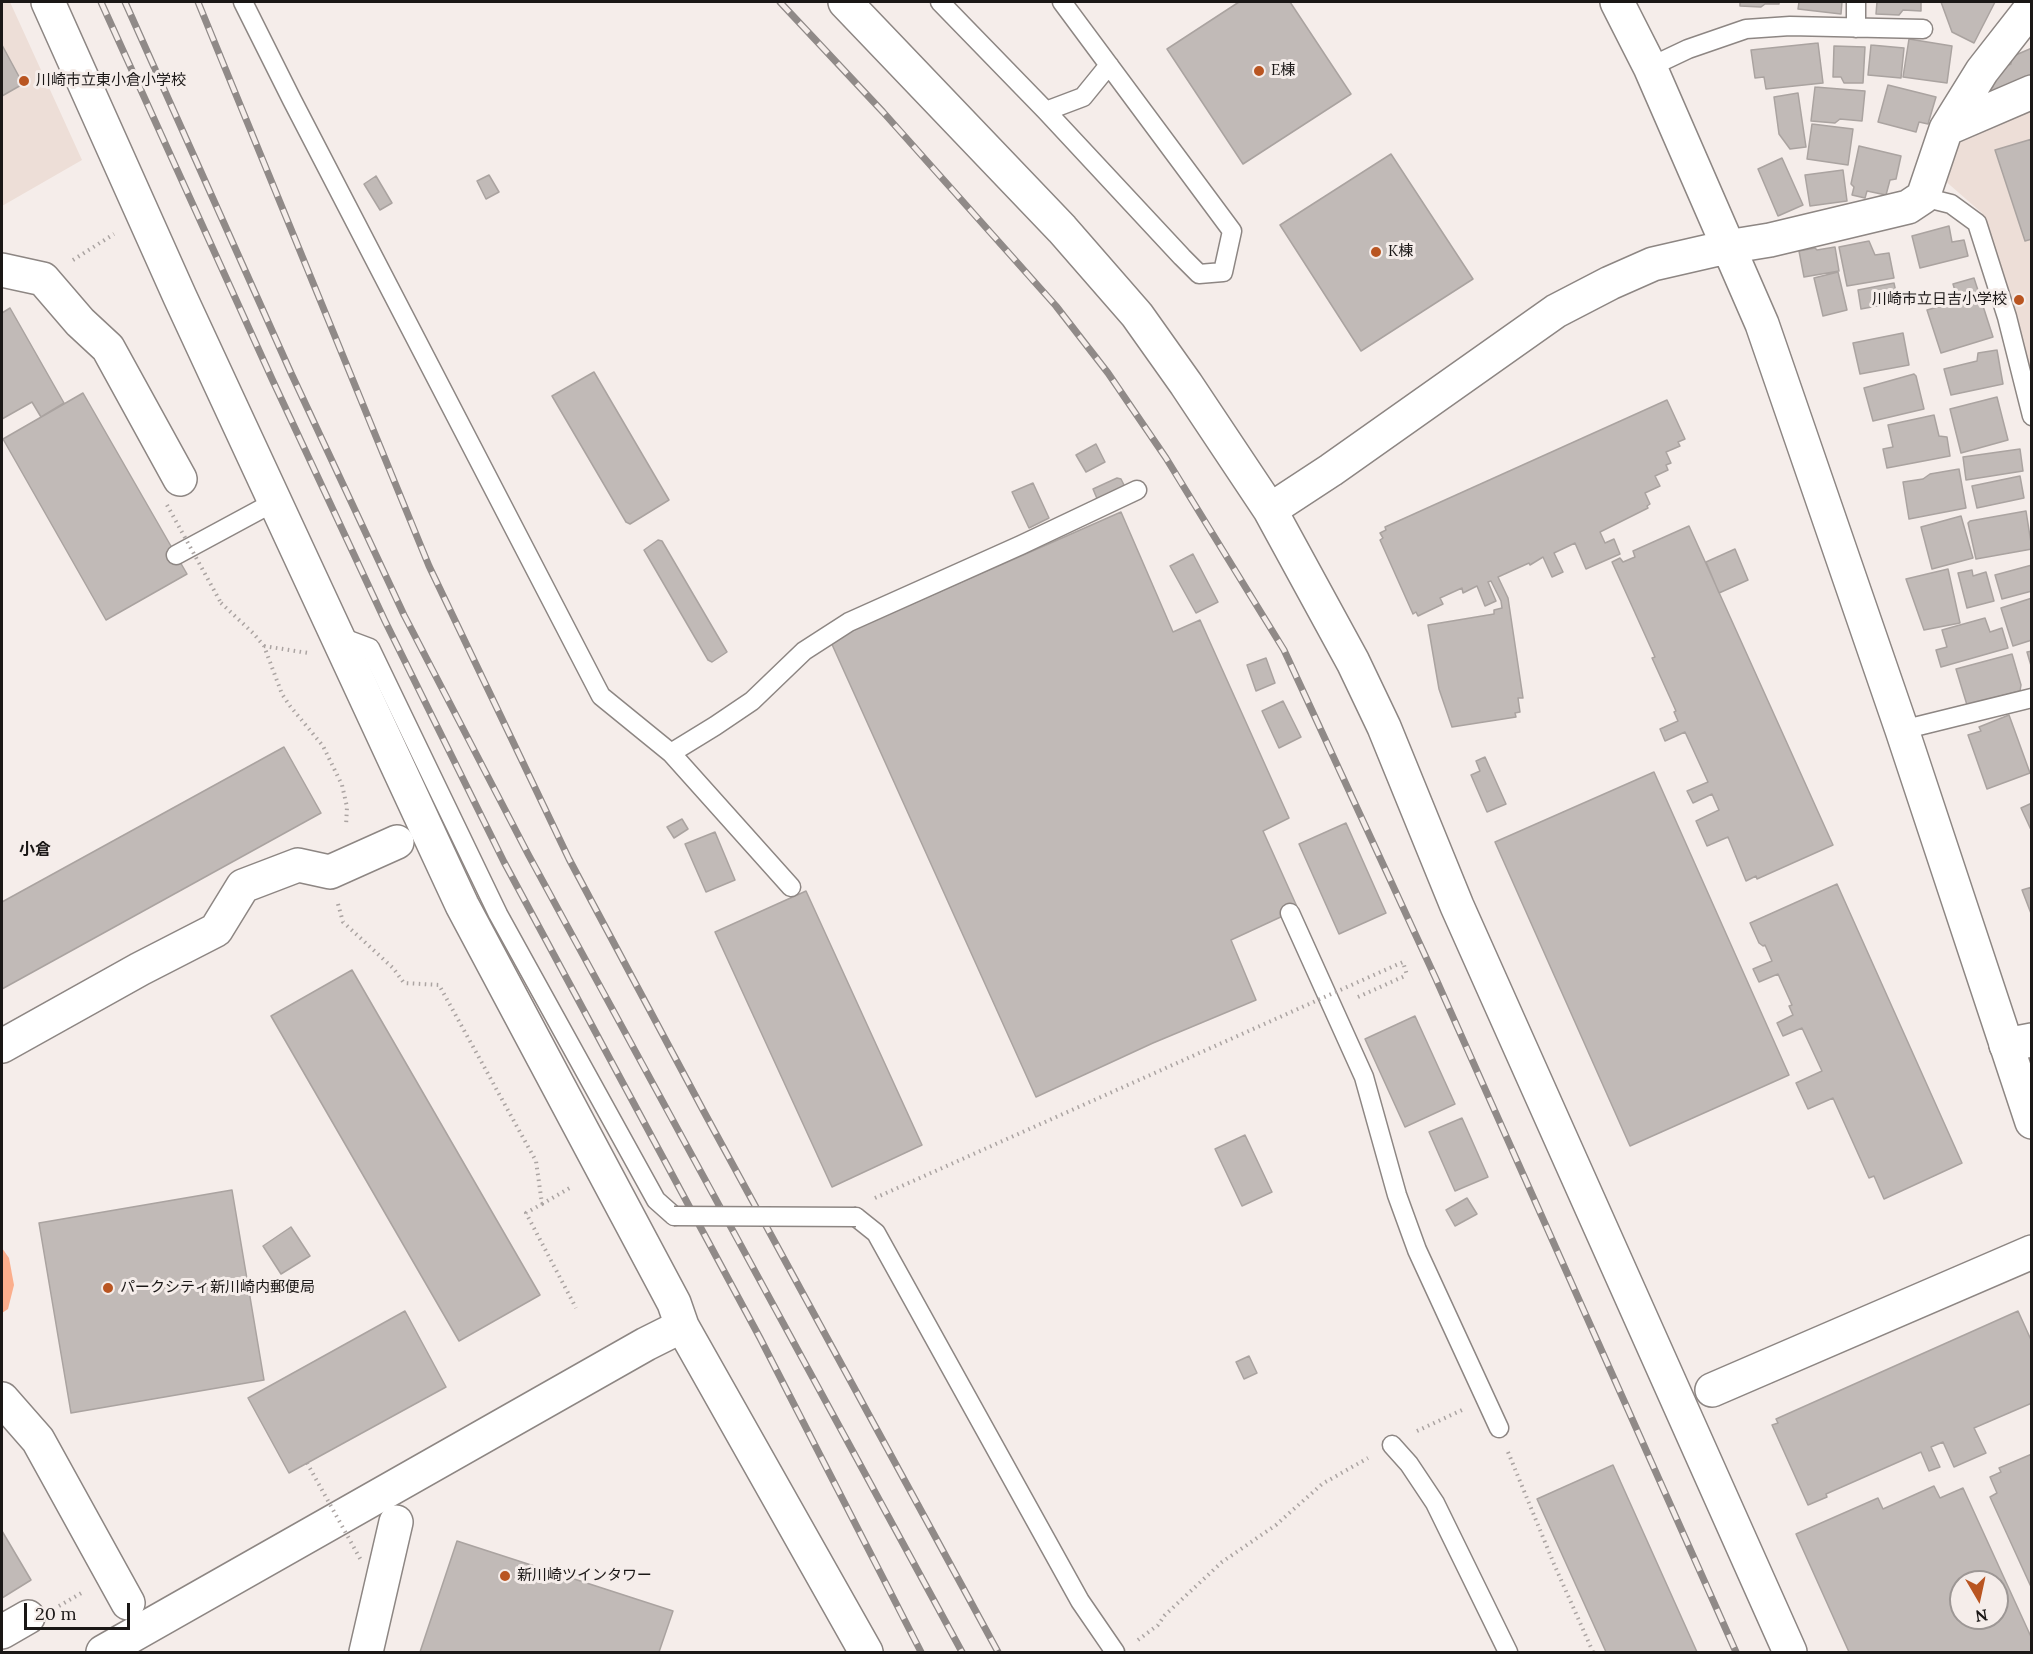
<!DOCTYPE html>
<meta charset="utf-8">
<style>
body{margin:0}
#map{position:relative;width:2033px;height:1654px;overflow:hidden;background:#f5edea;font-family:Lora,serif}
canvas{display:block}
.frame{position:absolute;inset:0;border:3px solid #1a1716;pointer-events:none}
.north{position:absolute;left:1949px;top:1570px;width:60px;height:60px;box-sizing:border-box;background:#f5edea;border:2px solid #9d9795;border-radius:50%;rotate:171deg;font-size:16px;font-weight:700;line-height:24px;text-align:center;color:#1a1716}
.north::after{content:'';display:block;margin:auto;width:21px;height:27px;background:#b95521;clip-path:polygon(50% 0,100% 100%,50% 72%,0 100%)}
.scale{position:absolute;left:24px;top:1603px;width:106px;height:27px;box-sizing:border-box;border:3px solid #1a1716;border-top:0;padding-left:8px;font-size:18px;line-height:21px;white-space:nowrap;color:#1a1716;-webkit-text-stroke:4px #f5edea;paint-order:stroke}
</style>
<div id="map">
<canvas width="2033" height="1654"></canvas>
<div class="frame"></div>
<div class="north">N</div>
<div class="scale">20 m</div>
</div>
<script>
const g = document.querySelector('canvas').getContext('2d');
g.lineJoin = 'round';
function paint(path, color) { g.fillStyle = color; g.fill(path, 'evenodd'); }
const shape = rows => new Path2D(rows.map(r => 'M' + r).join(''));
function strokePath(path, color, width, dash) { g.strokeStyle = color; g.lineWidth = width; g.lineCap = dash ? 'butt' : 'round'; g.setLineDash(dash || []); g.stroke(path); }
function label(font, color, halo, rows, align = 'center') {
  g.font = font + ' Lora,"Noto Sans JP",serif'; g.lineWidth = 6; g.setLineDash([]); g.textBaseline = 'middle'; g.strokeStyle = halo; g.fillStyle = color; for (const [text, x, y, turn = 0] of rows) {
    g.save(); g.translate(x, y); g.rotate((+turn || 0) * Math.PI / 180); g.textAlign = isNaN(turn) ? turn : align; if (halo) g.strokeText(text, 0, 0); g.fillText(text, 0, 0); g.restore();
  }
}
const built = shape([
 [2,2,10,2,82,160,2,206],
 [2031,107,2031,387,1982,213,1943,179,1962,136]
]);
const water = shape([
 [2,1248,9,1258,14,1285,8,1309,2,1313]
]);
const building = shape([
 [1239,2,1290,2,1351,94,1243,164,1167,49,1239,2],
 [1740,2,1779,2,1779,4,1765,4,1761,7,1740,6,1740,2],
 [1799,2,1842,2,1841,14,1798,9,1799,2],
 [1877,2,1921,2,1921,11,1903,10,1899,15,1876,14,1877,2],
 [1941,2,1995,2,1974,43,1952,32,1941,2],
 [1909,39,1952,46,1947,83,1903,77,1909,39],
 [1818,43,1823,83,1766,89,1764,77,1755,78,1751,50,1818,43],
 [2,45,23,84,2,96,2,45],
 [1871,45,1904,48,1901,78,1868,75,1871,45],
 [1834,46,1865,47,1863,83,1844,83,1841,77,1833,77,1834,46],
 [2032,48,2032,82,1992,99,1987,91,1993,87,1989,81,1995,71,2011,64,2011,57,2032,48],
 [1888,85,1936,97,1928,124,1919,122,1916,132,1878,122,1888,85],
 [1815,87,1865,91,1862,121,1840,119,1835,123,1811,121,1815,87],
 [1798,93,1806,147,1790,149,1779,134,1774,97,1798,93],
 [1812,124,1853,129,1848,165,1807,159,1812,124],
 [2032,139,2032,239,2025,241,1995,150,2032,139],
 [1859,146,1901,156,1896,179,1890,180,1886,195,1867,191,1865,198,1852,195,1854,187,1851,184,1859,146],
 [1391,154,1473,279,1361,351,1280,225,1391,154],
 [1782,158,1803,205,1778,216,1758,169,1782,158],
 [1843,170,1847,201,1810,206,1805,175,1843,170],
 [489,175,499,192,486,199,477,181,489,175],
 [376,176,392,203,380,210,364,184,376,176],
 [1949,226,1952,242,1964,240,1968,256,1920,268,1912,236,1949,226],
 [1869,241,1875,255,1889,253,1894,278,1847,286,1839,247,1869,241],
 [1835,247,1839,271,1804,277,1799,251,1815,248,1817,250,1835,247],
 [1838,272,1847,310,1823,316,1814,278,1838,272],
 [1974,278,1993,337,1941,353,1927,310,1958,301,1953,284,1974,278],
 [1894,283,1898,302,1861,309,1858,290,1894,283],
 [10,308,64,403,41,417,32,402,2,419,2,313,10,308],
 [1903,333,1909,365,1860,374,1853,343,1903,333],
 [1997,350,2003,384,1951,395,1944,369,1977,361,1978,353,1997,350],
 [594,372,669,500,630,524,626,522,552,396,594,372],
 [1914,374,1916,376,1924,409,1873,421,1864,388,1914,374],
 [83,393,187,574,106,620,3,439,83,393],
 [1997,397,2008,440,1961,453,1950,409,1997,397],
 [1667,400,1685,439,1678,442,1680,446,1666,452,1671,463,1666,465,1668,470,1655,476,1660,486,1645,493,1650,504,1647,506,1648,508,1600,532,1605,543,1614,539,1620,554,1586,569,1575,543,1554,553,1563,572,1552,577,1543,557,1530,565,1529,563,1498,577,1508,598,1523,698,1518,698,1520,712,1515,713,1516,717,1452,727,1439,689,1428,625,1494,614,1494,610,1502,608,1501,601,1491,581,1488,582,1496,601,1485,606,1477,586,1463,593,1462,588,1440,598,1443,604,1418,616,1416,612,1413,614,1380,540,1383,538,1380,533,1386,530,1385,527,1667,400],
 [1934,415,1939,436,1947,437,1950,456,1887,468,1883,449,1893,447,1888,425,1934,415],
 [1096,444,1105,462,1086,472,1076,455,1096,444],
 [2020,449,2023,471,1966,480,1963,457,2020,449],
 [1959,469,1966,508,1909,519,1903,482,1923,479,1930,474,1959,469],
 [2020,476,2024,498,1977,508,1972,486,2020,476],
 [1117,478,1121,479,1125,487,1098,501,1093,489,1117,478],
 [1033,483,1049,518,1029,528,1012,492,1033,483],
 [2026,511,2032,549,1976,559,1968,523,1970,521,2026,511],
 [1121,512,1173,632,1200,620,1289,818,1263,831,1298,909,1231,940,1256,1000,1153,1043,1036,1097,830,640,1121,512],
 [1961,516,1973,558,1932,569,1921,527,1961,516],
 [1689,526,1833,845,1757,879,1756,876,1746,881,1728,837,1707,846,1696,821,1719,810,1712,794,1693,803,1687,791,1708,782,1685,732,1665,741,1660,729,1678,721,1674,712,1676,711,1652,658,1655,657,1612,562,1620,558,1623,562,1635,557,1633,551,1689,526],
 [658,540,662,541,727,652,712,662,708,660,644,550,658,540],
 [1735,549,1748,580,1719,593,1706,562,1735,549],
 [1193,554,1218,602,1196,613,1170,566,1193,554],
 [2032,565,2032,591,2002,599,1995,575,2032,565],
 [1948,569,1960,623,1924,630,1906,579,1948,569],
 [1972,570,1973,576,1986,572,1994,601,1967,608,1958,573,1972,570],
 [2032,598,2032,640,2013,646,2001,608,2032,598],
 [1985,618,1990,632,2002,628,2008,648,1941,667,1936,650,1947,647,1942,630,1985,618],
 [2032,651,2032,669,2027,652,2032,651],
 [2012,654,2021,685,2020,691,1967,705,1956,669,2012,654],
 [1266,658,1275,683,1256,691,1247,665,1266,658],
 [1283,701,1301,737,1279,748,1262,711,1283,701],
 [2009,715,2030,773,1987,789,1968,735,1981,731,1979,727,2009,715],
 [284,747,321,813,2,989,2,902,284,747],
 [1485,757,1506,804,1487,812,1471,775,1480,771,1476,761,1485,757],
 [1654,772,1789,1075,1630,1146,1495,842,1654,772],
 [2032,803,2032,832,2021,808,2032,803],
 [682,819,688,829,674,838,667,827,682,819],
 [1346,823,1386,913,1339,934,1299,844,1346,823],
 [715,832,735,880,706,892,685,844,715,832],
 [1837,884,1962,1163,1884,1199,1874,1176,1869,1178,1833,1098,1808,1109,1796,1083,1822,1071,1802,1028,1783,1036,1777,1023,1793,1015,1789,1006,1792,1005,1778,974,1759,982,1753,969,1772,961,1765,945,1763,946,1759,943,1750,923,1837,884],
 [2032,887,2032,916,2022,890,2032,887],
 [806,891,922,1145,832,1187,715,932,806,891],
 [352,970,540,1295,459,1341,271,1016,352,970],
 [1415,1016,1455,1104,1405,1127,1365,1039,1415,1016],
 [1462,1118,1488,1177,1455,1191,1429,1132,1462,1118],
 [1245,1135,1272,1192,1242,1206,1215,1149,1245,1135],
 [232,1190,264,1380,71,1413,39,1223,232,1190],
 [1467,1198,1477,1214,1455,1226,1446,1210,1467,1198],
 [291,1227,310,1256,281,1274,263,1246,291,1227],
 [405,1311,446,1387,289,1473,248,1398,405,1311],
 [2018,1311,2032,1342,2032,1403,1974,1428,1986,1453,1954,1467,1943,1442,1931,1447,1940,1467,1929,1471,1921,1452,1826,1494,1827,1497,1808,1505,1772,1425,1778,1423,1776,1419,2018,1311],
 [1249,1356,1257,1373,1244,1379,1236,1362,1249,1356],
 [2032,1454,2032,1589,1990,1497,1997,1493,1990,1477,2001,1472,1999,1468,2032,1454],
 [1613,1465,1697,1652,1606,1652,1537,1499,1613,1465],
 [1934,1486,1940,1498,1963,1488,2032,1639,2032,1652,1849,1652,1796,1534,1878,1498,1883,1509,1934,1486],
 [1961,1582,1997,1582,1997,1618,1961,1618,1961,1582],
 [2,1531,31,1580,2,1598,2,1531],
 [457,1541,673,1611,659,1652,420,1652,457,1541]
]);
const path = shape([
 [73,260,114,234],
 [221,603,253,633,264,646,282,694,290,706,323,746,342,785,347,807,346,826],
 [264,646,308,653],
 [338,904,343,922,393,968,404,983,439,985,536,1161,542,1204,526,1213,576,1308],
 [1358,997,1407,975],
 [542,1204,573,1186],
 [1417,1431,1462,1410],
 [1508,1452,1554,1564,1593,1652],
 [59,1606,83,1592],
 [1138,1640,1158,1625,1165,1615,1222,1562,1276,1525,1322,1484,1368,1458]
]);
const lane = shape([
 [243,2,292,100,601,696,671,753,715,726,752,701,804,651,849,622,1021,545,1137,490],
 [940,2,1046,111,1182,257,1199,274,1223,272,1232,231,1062,2],
 [1856,28,1856,2],
 [1650,67,1688,49,1746,29,1790,26,1923,29],
 [1046,111,1083,97,1109,65],
 [1923,197,1951,204,1977,223,2007,317,2032,416],
 [176,555,276,501],
 [338,636,370,648,498,914,656,1200,674,1216],
 [1902,730,2032,698],
 [671,753,791,887],
 [1290,913,1364,1077,1397,1195,1417,1250,1499,1428],
 [856,1217,876,1233,1080,1601,1115,1652],
 [1392,1445,1409,1464,1435,1503,1508,1652]
]);
const street = shape([
 [1946,129,1982,71,2032,7],
 [1727,247,1770,240,1908,207,1923,197,1946,129,2032,92],
 [2,270,43,279,80,322,108,348,180,479],
 [2006,1045,2032,1040],
 [2,1046,140,969,216,930,243,886,298,865,330,872,397,842],
 [1712,1390,2032,1252],
 [2,1399,38,1440,128,1603],
 [2,1632,28,1617],
 [366,1652,396,1522]
]);
const secondary = shape([
 [48,2,180,297,462,905,674,1303,682,1326,866,1652],
 [845,2,1062,229,1137,315,1186,384,1270,510,1353,662,1384,727,1457,906,1790,1652],
 [1617,2,1650,67,1762,324,1902,730,2032,1122],
 [1270,510,1331,470,1556,311,1610,283,1653,264,1727,247],
 [103,1652,646,1344,682,1326]
]);
const rail = shape([
 [101,2,272,379,385,621,504,862,760,1338,921,1652],
 [125,2,291,373,404,615,528,854,962,1652],
 [198,2,429,566,569,859,703,1110,998,1652],
 [780,2,883,112,1056,306,1108,373,1166,458,1284,650,1436,979,1736,1652]
]);
const pathBridge = shape([
 [167,505,221,603],
 [875,1198,1403,962,1407,975],
 [307,1463,362,1562]
]);
const laneBridge = shape([
 [674,1216,856,1217]
]);
const markers = [
 [1259,71,6,"#b95521"],
 [24,81,6,"#b95521"],
 [1376,252,6,"#b95521"],
 [2019,300,6,"#b95521"],
 [108,1288,6,"#b95521"],
 [505,1576,6,"#b95521"]
];
const poiNames = [
 ["E棟",1271,71],
 ["川崎市立東小倉小学校",36,81],
 ["K棟",1388,252],
 ["川崎市立日吉小学校",2007,300,"right"],
 ["パークシティ新川崎内郵便局",120,1288],
 ["新川崎ツインタワー",517,1576]
];
const neighbourhoodNames = [
 ["小倉",35,850]
];
paint(built, '#edded7');
paint(water, '#fbae8c');
paint(building, '#c1bab7');
strokePath(building, '#aaa3a0', 1.5);
strokePath(lane, '#8d8683', 21);
strokePath(street, '#8d8683', 36);
strokePath(secondary, '#8d8683', 36);
strokePath(path, '#aba4a2', 4, [1.5, 4.5]);
strokePath(lane, '#fff', 18);
strokePath(street, '#fff', 33);
strokePath(secondary, '#fff', 33);
strokePath(rail, '#908a88', 7);
strokePath(rail, '#f5edea', 4.5, [14]);
strokePath(laneBridge, '#8d8683', 21, []);
strokePath(pathBridge, '#aba4a2', 4, [1.5, 4.5]);
strokePath(laneBridge, '#fff', 18);
for (const [x, y, r, color] of markers) { const dot = new Path2D(); dot.arc(x, y, r, 0, 2 * Math.PI); g.fillStyle = color; g.fill(dot); strokePath(dot, '#f5edea', 2); }
label('15px', '#1a1716', '#f5edea', poiNames, 'left');
label('bold 16px', '#1a1716', '#f5edea', neighbourhoodNames);
</script>
